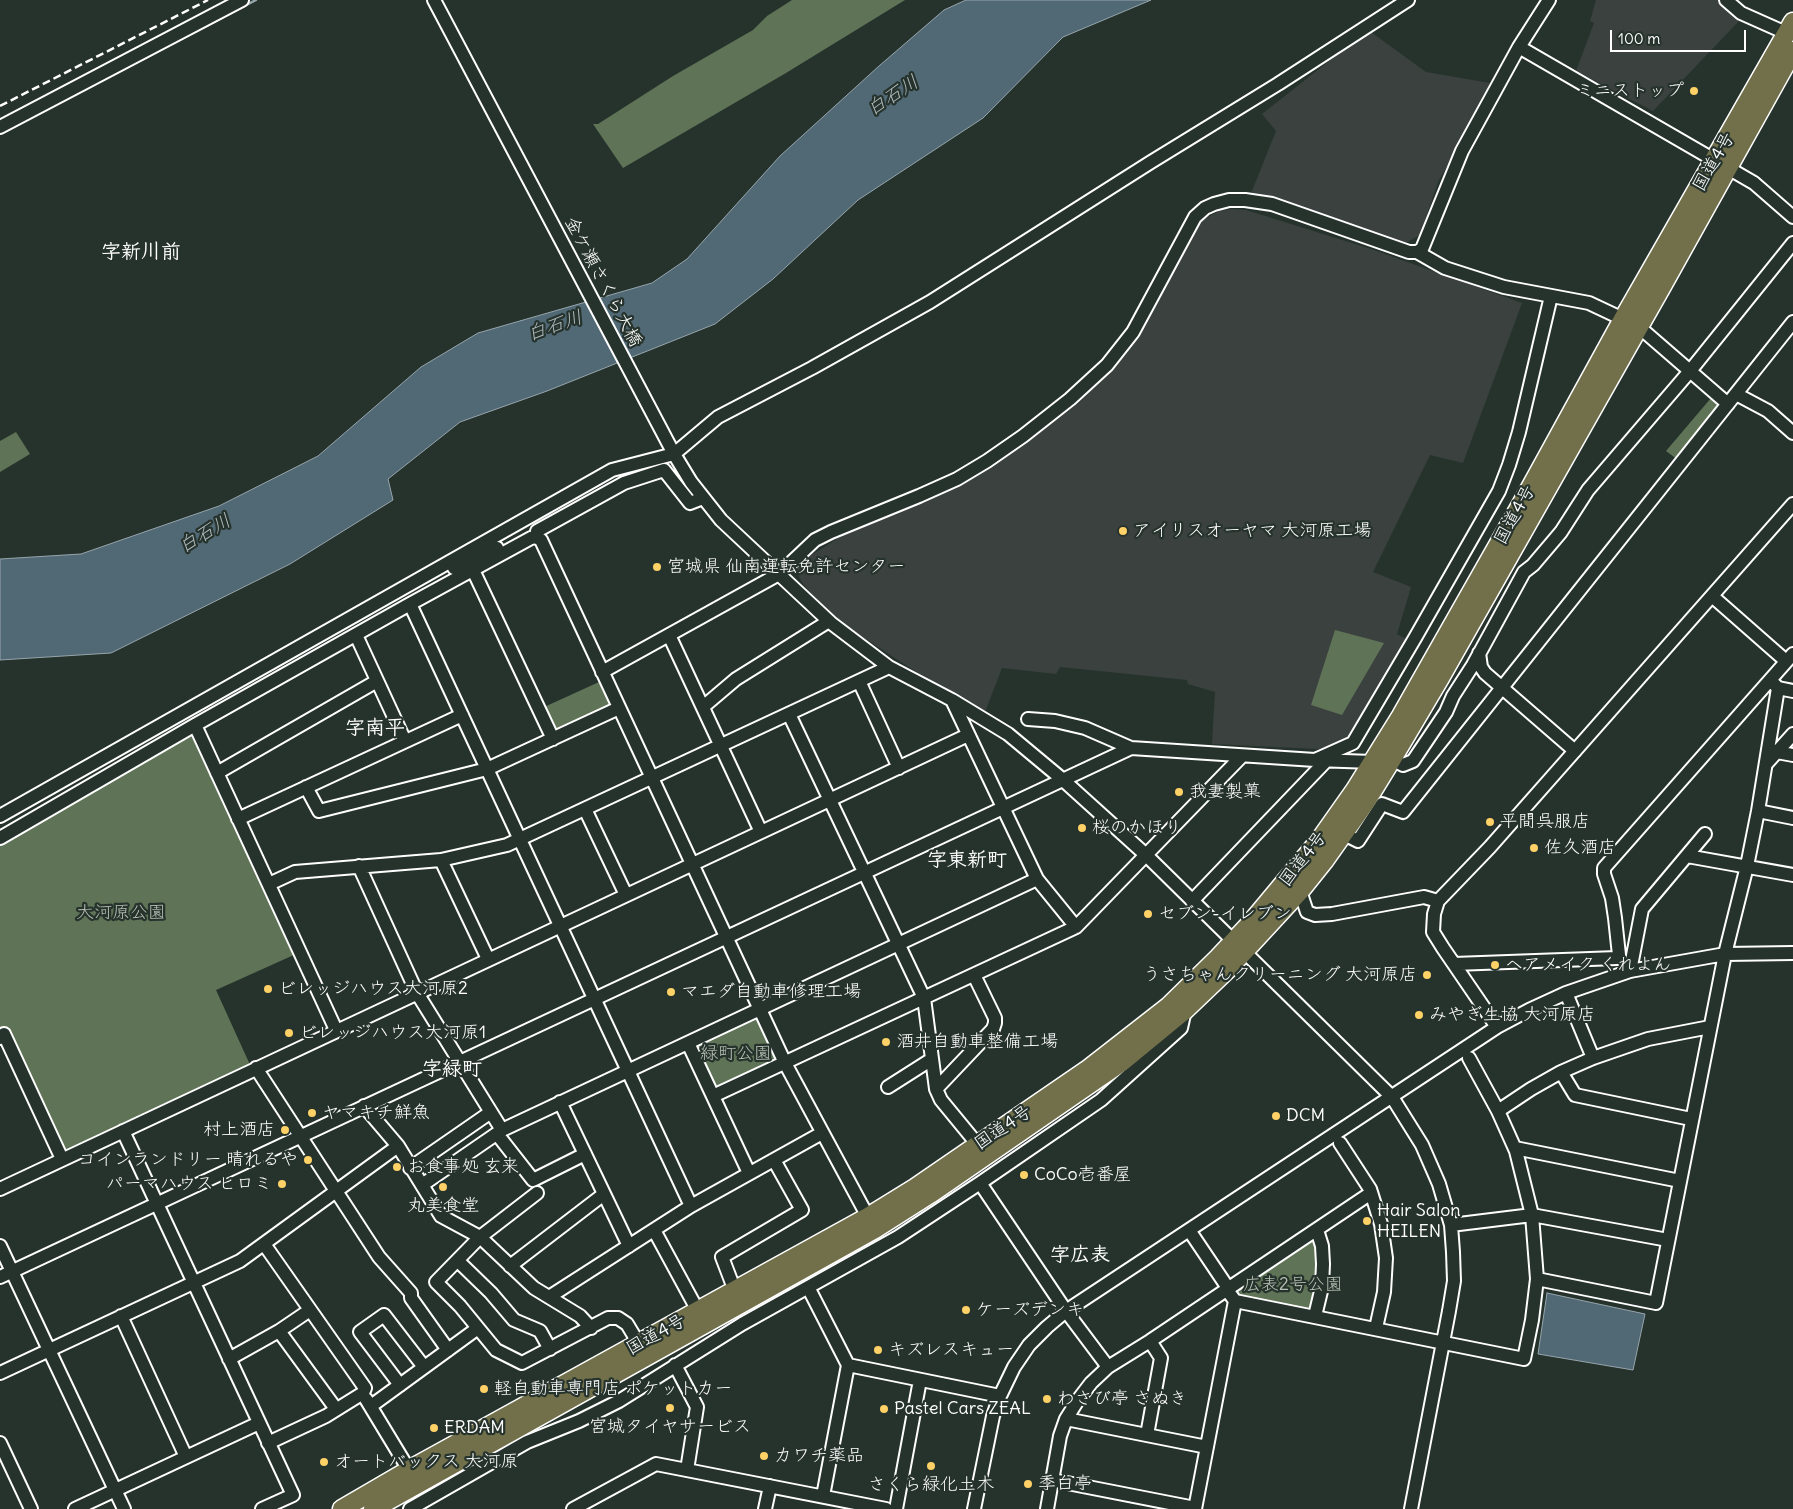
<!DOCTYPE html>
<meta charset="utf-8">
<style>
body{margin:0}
#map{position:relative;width:1793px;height:1509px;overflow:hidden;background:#26332d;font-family:Delius,sans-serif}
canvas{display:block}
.scale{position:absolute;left:1610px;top:30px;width:136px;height:22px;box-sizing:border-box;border:2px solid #fff;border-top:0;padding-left:6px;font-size:15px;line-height:18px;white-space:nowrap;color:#fff;-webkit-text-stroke:4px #26332d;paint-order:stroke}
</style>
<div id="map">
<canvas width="1793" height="1509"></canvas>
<div class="scale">100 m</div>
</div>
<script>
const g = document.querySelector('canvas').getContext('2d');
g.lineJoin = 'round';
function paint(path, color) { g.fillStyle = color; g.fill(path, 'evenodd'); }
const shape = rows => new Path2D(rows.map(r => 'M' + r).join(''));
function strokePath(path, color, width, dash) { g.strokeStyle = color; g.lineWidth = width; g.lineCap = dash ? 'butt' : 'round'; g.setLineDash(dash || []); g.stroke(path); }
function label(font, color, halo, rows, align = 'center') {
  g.font = font + ' Delius,"Klee One",sans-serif'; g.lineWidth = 4.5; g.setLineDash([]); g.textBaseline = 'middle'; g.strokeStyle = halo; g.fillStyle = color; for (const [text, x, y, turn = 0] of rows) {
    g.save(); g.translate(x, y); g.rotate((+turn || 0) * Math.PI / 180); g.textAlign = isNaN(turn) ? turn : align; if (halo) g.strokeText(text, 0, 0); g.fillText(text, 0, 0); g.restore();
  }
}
const built = shape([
 [1596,0,1720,0,1739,21,1653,111,1576,71,1594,23,1590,21],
 [1371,32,1426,72,1490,83,1465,135,1438,182,1420,235,1402,245,1250,196,1276,131,1262,114,1329,61],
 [1232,209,1246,210,1371,249,1522,303,1463,463,1430,455,1373,572,1411,587,1397,634,1408,640,1349,740,1318,749,1212,744,1215,692,1188,684,1187,680,1060,667,1056,674,1002,668,985,712,962,702,840,622,808,590,801,581,796,570,802,561,848,532,922,503,980,472,1079,403,1127,351,1184,246,1202,220,1219,211]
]);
const green = shape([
 [792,0,905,0,786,73,623,168,593,124,598,124,673,76,753,30,767,16],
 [1711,398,1716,402,1718,408,1678,460,1666,451],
 [16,432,30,454,0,472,0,441],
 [1335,630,1384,643,1342,715,1311,705],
 [599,682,611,705,607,709,558,732,553,731,542,708],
 [190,734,194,735,296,954,216,990,251,1067,68,1152,64,1151,6,1028,0,1033,0,843],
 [753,1017,757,1019,776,1060,720,1090,714,1088,697,1048,697,1043],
 [1311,1241,1319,1247,1319,1272,1311,1314,1238,1299,1236,1293]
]);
const water = shape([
 [966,0,1151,0,1063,37,983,118,858,200,773,279,715,324,547,391,460,422,388,479,393,500,290,564,111,653,0,660,0,559,81,554,219,506,318,456,421,367,478,333,652,283,687,259,780,156,879,66,944,10,966,0],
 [1547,1293,1645,1314,1633,1370,1538,1354,1547,1293]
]);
const stream = shape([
 [193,33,256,0]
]);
const minor = shape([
 [434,0,674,454,691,482,721,520,831,623,889,667,952,700,1008,734,1062,779,1146,855,1392,1097,1422,1145,1439,1184,1451,1225,1453,1252,1454,1281,1449,1311,1411,1509],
 [1726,0,1741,13,1786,33],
 [1519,47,1754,183,1793,217],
 [0,127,242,0],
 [1417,252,1445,268,1504,287,1589,303,1623,319],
 [1638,326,1728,404],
 [1736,394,1768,411,1793,433],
 [536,537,537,531,624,483,664,470,690,503,703,498],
 [454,568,497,548],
 [473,570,553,739],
 [1712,596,1786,661],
 [410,604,691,1206],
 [356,635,405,741],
 [669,635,761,832],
 [1479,653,1481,667,1485,673,1575,751],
 [602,672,779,574,815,540,831,532,919,496,957,479,987,461,1023,436,1070,399,1107,365,1133,332,1195,217,1205,208,1214,204,1229,200,1245,200,1272,204,1409,252,1417,252,1422,249,1462,151,1519,47,1549,0],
 [859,681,899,768],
 [1773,683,1778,688,1793,691],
 [952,700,1037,879,1076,927],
 [703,707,736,679,829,621],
 [789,714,924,998,936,1089,941,1100,978,1145],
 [1028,719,1055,721,1085,728,1131,748,1315,760,1373,762],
 [195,725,336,1030],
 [1777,752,1793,755],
 [1392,759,1403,765,1413,761,1446,712,1453,696,1473,665,1524,572,1533,565,1561,532,1588,490,1690,371,1793,243],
 [1315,760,1353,743,1415,638,1499,491,1509,465,1519,432,1551,296],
 [1766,764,1793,734],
 [217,773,377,681],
 [306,787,319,811,487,769,619,708],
 [585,809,626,895],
 [1758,811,1793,818],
 [0,816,612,470,674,454,718,417,812,368,930,302,1151,162,1278,84,1408,0],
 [238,819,462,715],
 [1344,834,1358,841,1382,804,1403,812,1793,322],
 [0,838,195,725,410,604,531,538,536,537,541,540,785,1063,868,1217],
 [1687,856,1793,875],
 [441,860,488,959],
 [359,866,417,993,502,1130],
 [269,884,295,872,441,860,507,845,889,667],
 [1300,891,1307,912,1315,915,1332,914,1424,897,1438,901],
 [1192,901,1326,761],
 [1454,964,1617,958,1619,955,1615,918,1612,898,1604,874,1604,868,1793,654],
 [1630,971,1642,909,1705,834],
 [1566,993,1593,1058],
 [1497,1027,1443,948,1433,932,1434,914,1438,901,1490,847,1793,504],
 [0,1038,4,1034,62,1159],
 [688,1043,749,1173],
 [256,1068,379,1257,411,1293,411,1298,448,1350],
 [1561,1072,1575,1095,1691,1119],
 [888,1087,932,1059],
 [936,1089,993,1029,995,1023,995,1018,974,975],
 [713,1096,1076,927,1242,756],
 [560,1102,629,1246],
 [364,1106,398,1146,441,1216,480,1237,534,1288,580,1316,591,1328],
 [1498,1111,1531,1089,1561,1072,1593,1058,1648,1039,1710,1027],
 [123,1131,293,1495,262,1509],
 [497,1134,533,1180,585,1154],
 [1340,1143,1370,1189,1381,1224,1386,1258,1384,1292,1376,1328],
 [1515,1148,1680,1181],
 [410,1168,491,1112],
 [980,1183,1066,1311,1108,1367],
 [422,1185,502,1130,1037,879],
 [0,1189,968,735],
 [537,1193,480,1237,436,1282,460,1306,496,1350,522,1363,608,1318,618,1318,627,1324,639,1344],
 [1451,1225,1532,1215,1668,1240],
 [654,1230,698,1311],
 [1189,1230,1228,1288],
 [264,1244,365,1388,363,1393,326,1416,268,1443],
 [0,1246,124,1509],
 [458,1261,491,1293,514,1320,540,1331,550,1349],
 [510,1266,604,1194],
 [0,1277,1131,748],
 [1537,1279,1656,1303,1725,954,1747,866,1758,811,1778,688],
 [808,1287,848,1365,823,1496],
 [735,1291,722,1257,802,1210,774,1160],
 [549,1297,691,1206,822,1133],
 [1235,1301,1524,1359,1532,1320,1537,1279,1532,1215,1516,1151,1498,1111,1469,1058],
 [121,1316,186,1457],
 [1315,1316,1322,1287,1323,1264,1322,1246,1317,1230],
 [279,1331,336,1409],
 [229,1359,279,1331,310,1310],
 [675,1365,697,1407,687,1470],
 [848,1365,1000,1396],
 [0,1373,240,1261,398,1146],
 [400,1385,360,1332,384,1315,424,1367],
 [366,1399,409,1470],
 [371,1406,478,1328],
 [1066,1419,1207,1447],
 [1147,1435,1161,1358,1150,1341],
 [0,1443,31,1509],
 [1052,1480,1195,1508],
 [75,1509,259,1423],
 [410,1509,527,1442,579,1421,619,1401,742,1324,898,1237,980,1183,1101,1100,1181,1028,1185,1010],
 [573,1509,656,1464,886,1509],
 [765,1509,770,1486],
 [896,1509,920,1380],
 [974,1509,993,1416,1000,1396,1014,1367,1029,1345,1047,1327,1066,1311,1497,1027,1529,1010,1566,993,1630,971,1725,954,1793,953],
 [1047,1509,1060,1436,1066,1419,1078,1400,1091,1383,1108,1367,1150,1341,1371,1193],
 [1195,1509,1235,1301,1230,1294]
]);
const highway = shape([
 [342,1509,409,1470,868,1217,915,1188,1087,1070,1169,1006,1218,958,1249,925,1319,841,1355,790,1401,716,1522,503,1623,319,1793,22],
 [373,1509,875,1229,930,1194,1123,1061,1185,1010,1228,969,1300,891,1324,861,1365,803,1392,759,1440,678,1662,286,1793,51]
]);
const rail = shape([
 [0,106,208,0]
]);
const markers = [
 [1694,91,5,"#ffd166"],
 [1123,531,5,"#ffd166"],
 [657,567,5,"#ffd166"],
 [1179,792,5,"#ffd166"],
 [1490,822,5,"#ffd166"],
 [1082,828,5,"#ffd166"],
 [1534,848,5,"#ffd166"],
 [1148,914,5,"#ffd166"],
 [1495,965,5,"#ffd166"],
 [1427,975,5,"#ffd166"],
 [268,989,5,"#ffd166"],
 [671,992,5,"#ffd166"],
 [1419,1015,5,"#ffd166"],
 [289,1033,5,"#ffd166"],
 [886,1042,5,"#ffd166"],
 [312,1113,5,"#ffd166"],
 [1276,1116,5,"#ffd166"],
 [285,1130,5,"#ffd166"],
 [308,1160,5,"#ffd166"],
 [397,1167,5,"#ffd166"],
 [1024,1175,5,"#ffd166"],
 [282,1184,5,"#ffd166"],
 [443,1187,5,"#ffd166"],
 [1367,1221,5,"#ffd166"],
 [966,1310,5,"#ffd166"],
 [878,1350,5,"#ffd166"],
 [484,1389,5,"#ffd166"],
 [1047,1399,5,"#ffd166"],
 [670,1408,5,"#ffd166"],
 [884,1409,5,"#ffd166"],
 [434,1428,5,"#ffd166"],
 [764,1456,5,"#ffd166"],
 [324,1462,5,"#ffd166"],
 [931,1466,5,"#ffd166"],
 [1028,1484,5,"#ffd166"]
];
const poiNames = [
 ["ミニストップ",1684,91,"right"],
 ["アイリスオーヤマ 大河原工場",1133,531],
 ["宮城県 仙南運転免許センター",667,567],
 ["我妻製菓",1189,792],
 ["平間呉服店",1500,822],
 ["桜のかほり",1092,828],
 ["佐久酒店",1544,848],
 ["セブン-イレブン",1158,914],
 ["ヘアメイク くれよん",1505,965],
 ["うさちゃんクリーニング 大河原店",1417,975,"right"],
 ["ビレッジハウス大河原2",278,989],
 ["マエダ自動車修理工場",681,992],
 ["みやぎ生協 大河原店",1429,1015],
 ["ビレッジハウス大河原1",299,1033],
 ["酒井自動車整備工場",896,1042],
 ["ヤマキチ鮮魚",322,1113],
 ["DCM",1286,1116],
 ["村上酒店",275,1130,"right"],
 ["コインランドリー 晴れるや",298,1160,"right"],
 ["お食事処 玄来",407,1167],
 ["CoCo壱番屋",1034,1175],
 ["パーマハウス ヒロミ",272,1184,"right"],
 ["丸美食堂",443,1206,"center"],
 ["Hair Salon",1377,1211],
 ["HEILEN",1377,1232],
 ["ケーズデンキ",976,1310],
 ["キズレスキュー",888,1350],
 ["軽自動車専門店 ポケットカー",494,1389],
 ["わさび亭 さぬき",1057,1399],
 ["Pastel Cars ZEAL",894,1409],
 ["宮城タイヤサービス",670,1427,"center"],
 ["ERDAM",444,1428],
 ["カワチ薬品",774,1456],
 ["オートバックス 大河原",334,1462],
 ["季白亭",1038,1484],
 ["さくら緑化土木",931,1485,"center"]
];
const streetNames = [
 ["国道4号",1714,162,-60],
 ["金ケ瀬さくら大橋",603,282,62],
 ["国道4号",1515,515,-61],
 ["国道4号",1303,859,-52],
 ["国道4号",1003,1128,-34],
 ["国道4号",656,1335,-29]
];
const parkNames = [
 ["大河原公園",121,913],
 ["緑町公園",736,1054],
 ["広表2号公園",1293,1285]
];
const waterNames = [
 ["白石川",893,96,-33],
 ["白石川",555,326,-19],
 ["白石川",205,534,-31]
];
const quarterNames = [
 ["字新川前",141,252],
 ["字南平",375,728],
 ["字東新町",967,860],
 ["字緑町",452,1069],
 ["字広表",1080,1255]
];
paint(built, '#3a413f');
paint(green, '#5f7356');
paint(water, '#516975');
strokePath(water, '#97a5ac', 1);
strokePath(stream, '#97a5ac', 2.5);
strokePath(minor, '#fff', 16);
strokePath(highway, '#fff', 21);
strokePath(minor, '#26332d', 12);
strokePath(highway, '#71704a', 18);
strokePath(rail, '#fff', 2.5, [8, 4]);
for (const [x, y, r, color] of markers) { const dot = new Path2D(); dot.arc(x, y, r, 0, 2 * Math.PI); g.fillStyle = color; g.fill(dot); strokePath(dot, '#26332d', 2); }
label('18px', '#fff', '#26332d', poiNames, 'left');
label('18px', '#fff', '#26332d', streetNames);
label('18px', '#b7c0b3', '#26332d', parkNames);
label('italic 19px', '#b1bcc1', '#26332d', waterNames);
label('bold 20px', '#fff', '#26332d', quarterNames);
</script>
